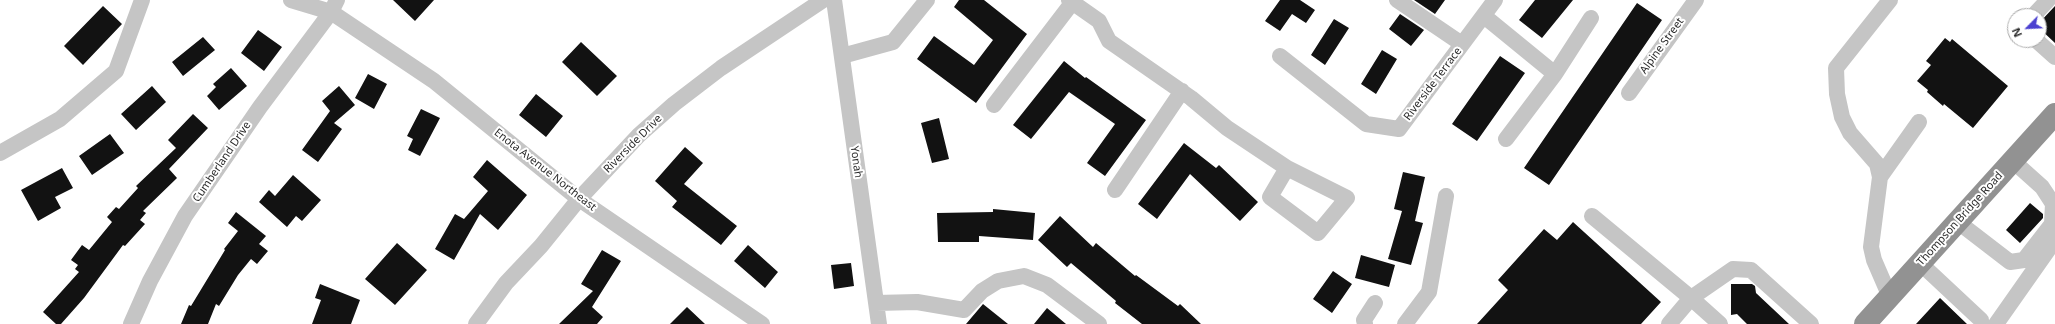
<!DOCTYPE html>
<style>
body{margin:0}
#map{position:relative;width:2055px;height:324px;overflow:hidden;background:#fff;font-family:"Noto Sans",sans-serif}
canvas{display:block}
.north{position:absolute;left:2007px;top:8px;width:40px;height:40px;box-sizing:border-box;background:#fff;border:1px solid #aaa;border-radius:50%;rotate:246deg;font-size:11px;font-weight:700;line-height:16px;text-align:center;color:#2b2b2b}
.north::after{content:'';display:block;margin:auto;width:14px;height:18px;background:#4b40d0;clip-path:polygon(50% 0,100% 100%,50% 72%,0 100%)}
</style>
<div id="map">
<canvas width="2055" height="324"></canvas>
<div class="north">N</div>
</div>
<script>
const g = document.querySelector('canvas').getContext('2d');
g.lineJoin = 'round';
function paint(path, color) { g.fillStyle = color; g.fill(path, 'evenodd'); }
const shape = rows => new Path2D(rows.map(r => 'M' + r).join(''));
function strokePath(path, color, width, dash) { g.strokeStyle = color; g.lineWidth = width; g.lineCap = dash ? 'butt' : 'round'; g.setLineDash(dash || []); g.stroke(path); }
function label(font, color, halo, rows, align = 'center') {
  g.font = font + ' "Noto Sans",sans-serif'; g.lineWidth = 4; g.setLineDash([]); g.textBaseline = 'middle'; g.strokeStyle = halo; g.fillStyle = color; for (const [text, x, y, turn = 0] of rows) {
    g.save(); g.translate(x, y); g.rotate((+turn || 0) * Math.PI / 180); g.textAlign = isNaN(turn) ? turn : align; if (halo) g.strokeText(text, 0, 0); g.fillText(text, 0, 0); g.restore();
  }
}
const building = shape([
 [393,0,434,0,415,21],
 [959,0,984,0,1027,34,976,103,917,59,934,36,974,65,993,40,954,7],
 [1280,0,1300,0,1315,10,1306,23,1292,14,1280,31,1265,21],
 [1414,0,1445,0,1435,14],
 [1535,0,1573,0,1542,38,1519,20],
 [1637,3,1662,20,1549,185,1524,168],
 [103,6,122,24,83,65,64,46],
 [2055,6,2055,43,2039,28,2039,23],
 [1400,14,1424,30,1411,46,1389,29],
 [1334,19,1349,28,1325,65,1311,55],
 [258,30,282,47,264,71,241,53],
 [203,37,215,50,183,76,172,62],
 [1945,38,1950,42,1952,39,2008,86,1973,128,1944,104,1943,106,1927,92,1928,90,1917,81,1931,65,1926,61],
 [581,42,617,76,597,96,562,62],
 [1382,50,1397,59,1376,94,1361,84],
 [1500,56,1525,73,1477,141,1452,124],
 [1064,61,1085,78,1086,77,1146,120,1105,176,1087,163,1115,124,1069,92,1031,139,1013,125],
 [231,68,247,86,219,110,207,96,216,87,213,84],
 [368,74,387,84,374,109,355,98],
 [152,86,166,102,136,130,121,114],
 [339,86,355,105,334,123,342,129,318,162,302,150,330,111,322,101],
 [536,94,563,116,546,137,519,115],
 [421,109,440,118,420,156,408,150,413,139,407,136],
 [193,114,208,128,169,169,177,178,143,211,146,213,140,220,145,224,125,246,123,245,84,298,61,324,56,324,43,312,79,272,75,269,78,265,71,260,82,245,89,250,112,222,107,217,116,207,119,209,138,188,136,186,176,148,168,140],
 [939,118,949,159,932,163,921,123],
 [110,134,124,153,92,175,79,156],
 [1184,143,1216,168,1219,165,1258,202,1240,221,1190,174,1157,219,1138,204],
 [685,147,703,163,684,184,737,226,721,245,672,207,677,201,655,181],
 [487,160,527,195,498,230,480,214,454,260,435,249,455,214,464,219,488,191,473,177],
 [62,168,73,188,55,197,61,208,38,221,21,190],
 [1403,172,1425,177,1415,221,1423,223,1411,265,1388,259,1402,211,1394,209],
 [293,175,321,200,302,221,296,216,287,227,259,202,269,190,275,196],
 [2030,203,2043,214,2043,218,2020,243,2006,230],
 [993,209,1035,213,1033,240,979,236,979,242,938,242,937,213,993,212],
 [236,212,266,236,259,244,268,251,257,264,251,259,238,275,219,306,216,304,208,324,181,324,189,305,191,306,225,250,224,249,238,231,228,223],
 [1060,216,1093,247,1096,243,1135,276,1136,275,1178,306,1180,304,1201,324,1142,324,1115,303,1116,301,1071,263,1067,267,1038,240],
 [1573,222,1661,302,1641,324,1477,324,1508,290,1498,280,1544,229,1557,240],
 [397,243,427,270,395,305,365,279],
 [748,245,778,272,765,288,734,261],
 [602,250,621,261,592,307,603,317,597,324,559,324,593,291,581,284],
 [1361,255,1395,265,1389,287,1355,278],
 [851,263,854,286,834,289,831,265],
 [1333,271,1352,284,1332,313,1313,299],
 [320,284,360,300,351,324,312,324,321,300,315,298],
 [1731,284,1752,284,1755,286,1756,293,1789,324,1747,324,1737,314,1731,315],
 [1940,298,1967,324,1916,324],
 [983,304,1008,324,966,324],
 [687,307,705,324,670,324],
 [1047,308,1066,324,1034,324]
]);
const minor = shape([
 [291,0,331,12,434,81,579,199,762,324],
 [834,0,879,324],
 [1069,0,1099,21,1109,41,1191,98,1227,128,1287,168,1347,198,1318,233,1270,197,1287,168],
 [1397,0,1462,44],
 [1484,16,1555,74,1506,139],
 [2033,16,2048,0],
 [2036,40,2055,57],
 [842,56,893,42,927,0],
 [1280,56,1366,124,1399,129,1495,0],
 [1555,74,1591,18],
 [1629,93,1696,0],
 [994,105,1072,3],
 [0,153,60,119,116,71,142,0],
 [1880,177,1919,122],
 [1115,190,1182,91],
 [1592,216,1691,298,1733,269,1751,270,1811,324],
 [1958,222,2010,262,2024,260,2052,224,2053,204,2042,187,2013,161],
 [1920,263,1981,320],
 [1890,297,1874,260,1871,247,1880,177,1877,164,1850,133,1842,117,1837,94,1836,68,1890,0],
 [876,303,917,302,964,310,982,291,998,281,1024,276,1047,285,1099,324],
 [131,324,150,281,185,216,260,107,331,12,337,0],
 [476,324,506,283,541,246,579,199,639,135,674,104,721,68,823,0],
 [1365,324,1364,320,1375,303],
 [1405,324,1429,292,1446,196],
 [1669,324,1691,298,1720,324],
 [1996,324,2055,240]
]);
const highway = shape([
 [1865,324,2055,114]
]);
const streetNames = [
 ["Alpine Street",1662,46,-54],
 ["Riverside Terrace",1433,84,-53],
 ["Riverside Drive",633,144,-45],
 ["Cumberland Drive",222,162,-56],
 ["Yonah",856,162,82],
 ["Enota Avenue Northeast",545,170,38],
 ["Thompson Bridge Road",1960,219,-48]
];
paint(building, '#121212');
strokePath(minor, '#c5c5c5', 16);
strokePath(highway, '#929292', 22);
label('11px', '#2b2b2b', '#fff', streetNames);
</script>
